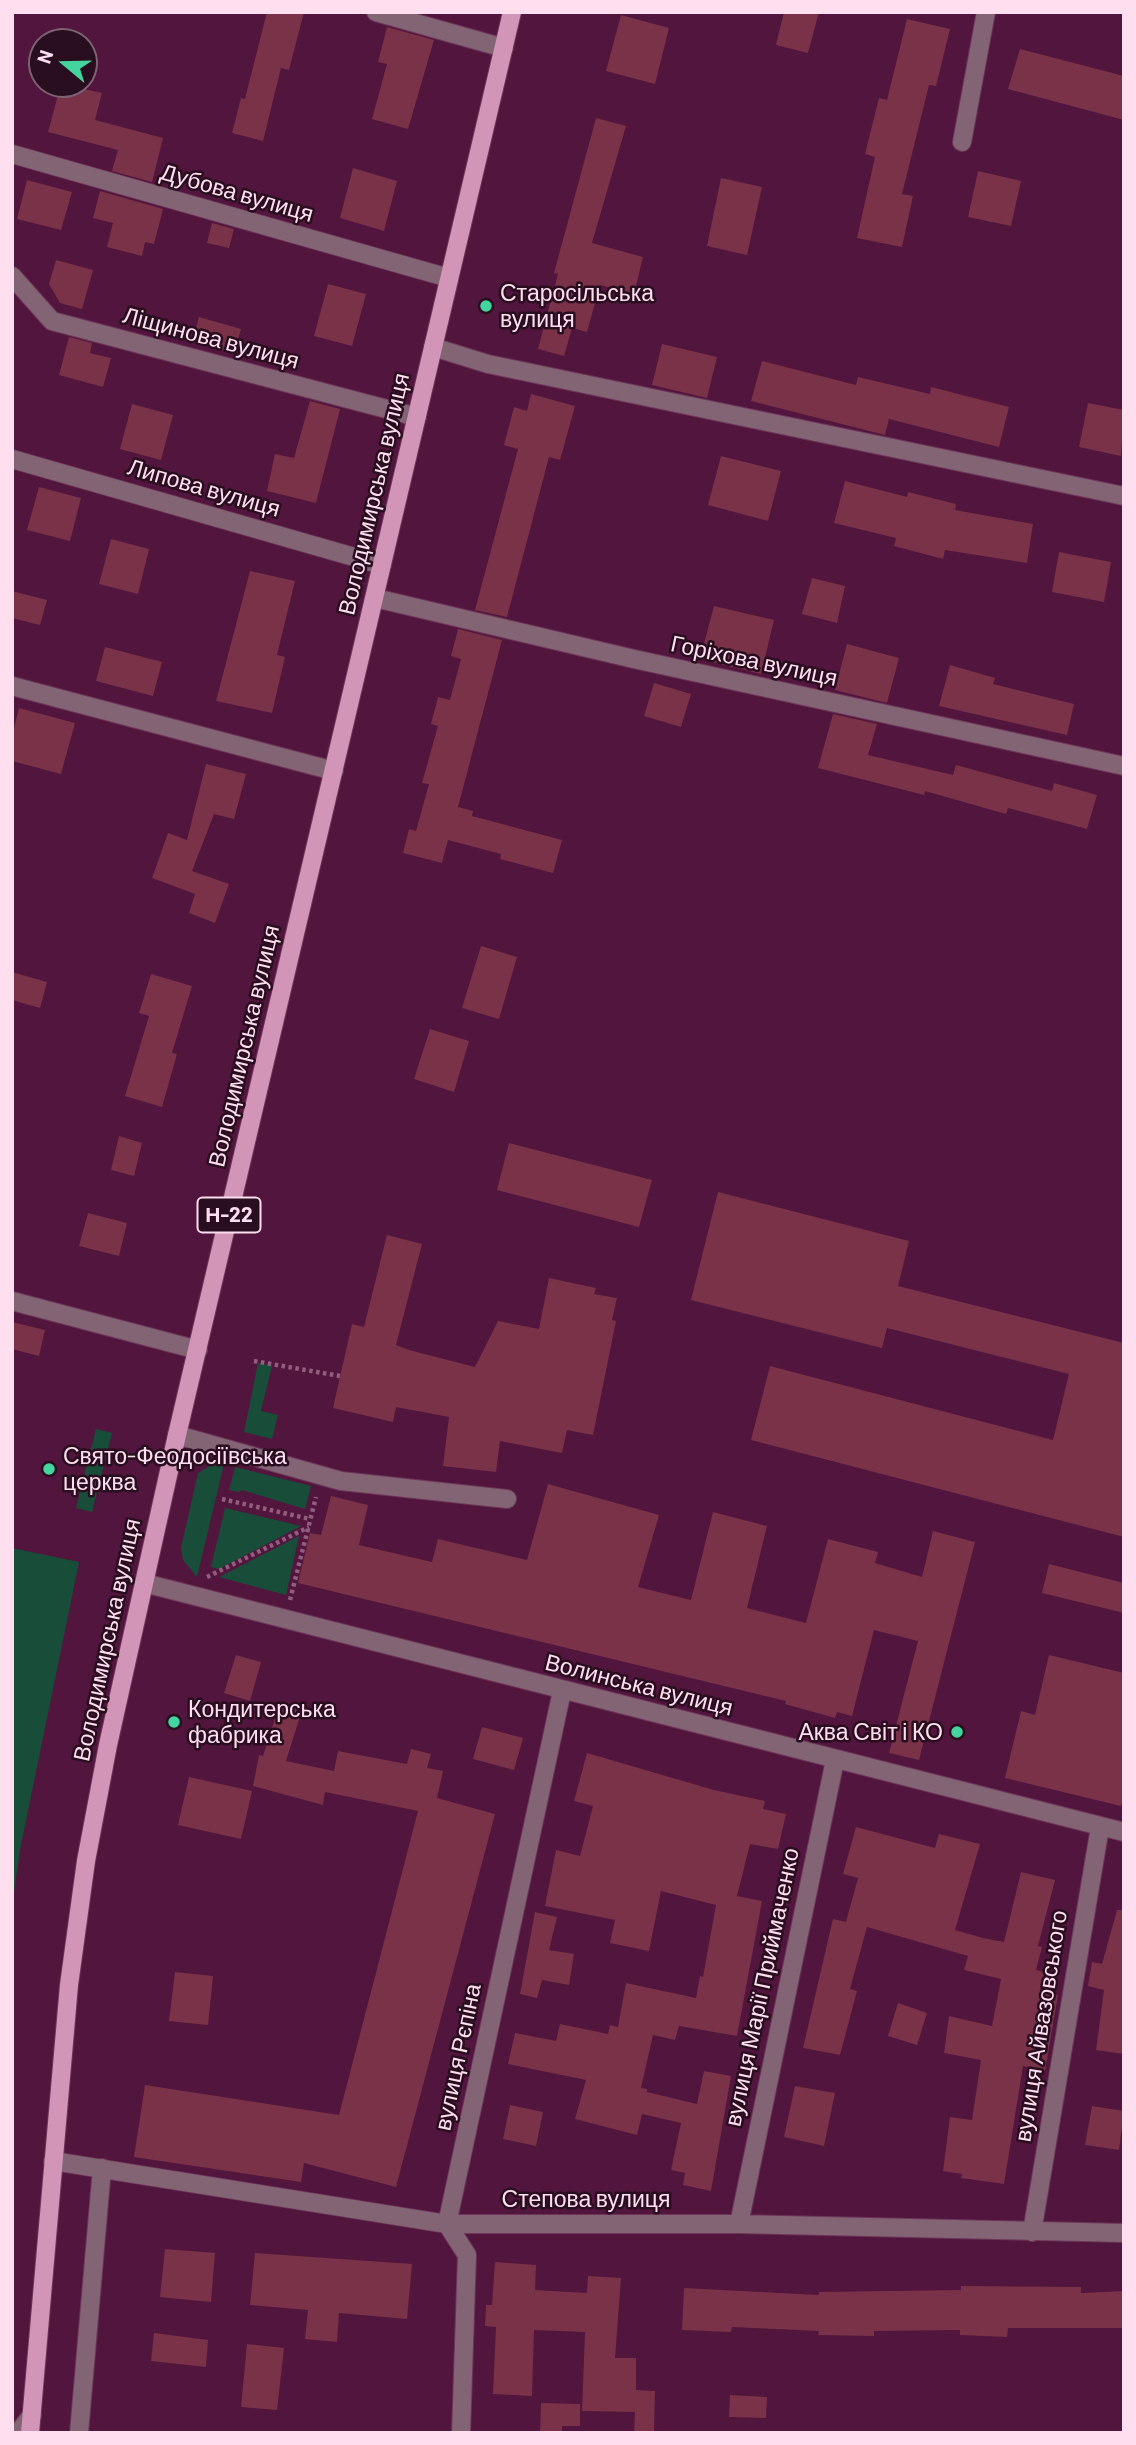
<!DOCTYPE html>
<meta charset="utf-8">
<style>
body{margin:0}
#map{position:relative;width:1136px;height:2445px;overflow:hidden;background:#52153d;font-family:Barlow,sans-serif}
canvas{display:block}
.frame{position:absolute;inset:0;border:14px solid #fedeef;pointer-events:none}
.north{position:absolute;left:28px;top:28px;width:70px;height:70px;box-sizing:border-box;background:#280e1e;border:2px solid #7e6172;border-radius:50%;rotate:289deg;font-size:19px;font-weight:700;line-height:28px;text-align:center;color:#fedeef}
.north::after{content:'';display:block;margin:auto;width:24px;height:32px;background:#44d49f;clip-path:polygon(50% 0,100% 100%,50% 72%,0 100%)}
</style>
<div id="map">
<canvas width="1136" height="2445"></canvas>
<div class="frame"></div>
<div class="north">N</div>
</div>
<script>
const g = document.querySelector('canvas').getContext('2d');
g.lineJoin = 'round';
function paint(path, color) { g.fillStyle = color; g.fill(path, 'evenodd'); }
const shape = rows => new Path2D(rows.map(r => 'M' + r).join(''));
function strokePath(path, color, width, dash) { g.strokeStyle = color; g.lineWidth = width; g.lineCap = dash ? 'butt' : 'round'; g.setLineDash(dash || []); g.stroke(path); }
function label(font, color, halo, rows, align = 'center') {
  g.font = font + ' Barlow,sans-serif'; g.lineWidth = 5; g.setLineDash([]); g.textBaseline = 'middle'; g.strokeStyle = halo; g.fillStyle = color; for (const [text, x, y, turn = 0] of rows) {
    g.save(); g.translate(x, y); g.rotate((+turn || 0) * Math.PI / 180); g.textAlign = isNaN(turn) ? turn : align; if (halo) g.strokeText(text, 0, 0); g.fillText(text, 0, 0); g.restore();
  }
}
const green = shape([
 [258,1363,272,1366,261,1411,278,1415,272,1439,244,1432],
 [96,1429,112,1433,92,1512,76,1508],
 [216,1462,224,1464,197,1577,183,1560,181,1548,198,1473],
 [235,1467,311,1486,305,1509,242,1490,239,1492,229,1490],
 [225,1508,301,1526,219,1569,211,1567],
 [299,1536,286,1595,219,1577],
 [12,1548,79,1562,20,1850,12,1907]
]);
const building = shape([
 [267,12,304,12,289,70,281,68,263,141,232,133,241,98,245,99],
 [784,12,819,12,808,53,776,45],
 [621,15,669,28,655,84,606,71],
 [907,19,950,29,936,86,929,85,902,194,913,196,902,247,857,238,875,157,865,154,879,98,887,100],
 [387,27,434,40,408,129,372,119,387,64,378,62],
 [1020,49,1124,76,1124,120,1008,89],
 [61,84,102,93,95,120,163,138,152,182,112,171,118,150,48,132],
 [596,118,626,126,592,243,643,257,634,294,600,285,587,332,572,328,564,356,538,349,558,274,554,273],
 [353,168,397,181,384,231,340,218],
 [978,171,1021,181,1011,226,968,217],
 [721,178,762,187,747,255,707,246],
 [27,180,72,192,61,230,17,219],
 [100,191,163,209,154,244,145,242,142,256,107,247,113,223,93,218],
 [212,223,234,229,229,248,207,243],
 [56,260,93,270,82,309,60,303,49,284],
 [328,284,366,294,352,346,314,336],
 [199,317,241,329,234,353,192,341],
 [69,337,92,343,90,353,111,358,103,387,59,375],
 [662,344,717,357,707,398,652,385],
 [762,361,856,385,858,377,930,394,931,387,1009,407,999,447,889,419,885,435,751,401],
 [531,394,575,406,560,460,549,457,507,617,475,610,518,449,504,445,514,407,527,411],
 [310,401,340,409,316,503,267,491,275,454,294,458],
 [1088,403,1124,410,1121,456,1079,447],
 [132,404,173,415,161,460,120,449],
 [721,456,781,471,768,521,708,505],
 [845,481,907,497,908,492,956,504,955,510,1033,524,1027,563,945,550,943,559,894,546,896,538,834,523],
 [39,487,81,498,70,541,27,530],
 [111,539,149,549,138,594,99,584],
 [1059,552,1111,562,1104,602,1052,592],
 [250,571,295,581,277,655,285,657,272,713,216,701],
 [812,578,845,586,837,623,802,614],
 [12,591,47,600,40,625,12,618],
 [714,606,774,620,761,674,700,659],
 [458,629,502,640,458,807,473,811,472,816,562,840,553,873,500,859,501,854,448,840,442,863,403,853,409,829,416,831,429,784,422,783,438,726,431,724,438,697,450,700,461,659,451,656],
 [847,644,899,658,887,703,835,690],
 [105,647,162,662,153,696,96,681],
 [950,665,995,678,993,684,1074,704,1067,735,939,706],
 [654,683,691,694,681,727,644,716],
 [19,708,75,723,61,774,12,761,12,736],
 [833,714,877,724,868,755,953,775,956,765,1052,791,1054,783,1097,795,1087,829,1008,808,1006,814,925,791,924,795,818,768],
 [206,764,246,774,234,819,214,814,192,871,229,884,215,923,189,913,195,894,152,878,168,833,187,840],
 [481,946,517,957,499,1019,462,1008],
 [12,972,47,982,40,1008,12,1000],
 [151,974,192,986,172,1053,177,1054,162,1107,125,1096,149,1016,139,1013],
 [430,1029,469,1041,454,1092,414,1079],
 [119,1136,142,1143,134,1176,111,1170],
 [509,1143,652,1180,639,1227,497,1190],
 [718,1192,909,1241,898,1286,1124,1343,1124,1537,751,1440,770,1366,1053,1440,1069,1374,887,1328,882,1348,691,1300],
 [88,1213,127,1223,119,1256,79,1246],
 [387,1235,422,1244,396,1345,409,1350,475,1367,498,1321,539,1329,549,1278,596,1288,594,1294,617,1298,612,1320,616,1321,593,1435,567,1430,562,1453,500,1441,496,1472,443,1466,449,1417,396,1407,393,1422,333,1408,352,1324,364,1327],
 [12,1322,45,1330,39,1356,12,1349],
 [548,1484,659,1515,638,1587,691,1600,713,1512,767,1526,747,1608,806,1623,828,1539,878,1552,875,1563,922,1577,933,1531,975,1542,919,1760,889,1753,918,1641,874,1630,852,1716,837,1712,835,1718,785,1704,786,1701,298,1583,310,1533,321,1535,331,1496,368,1505,359,1545,432,1562,438,1539,527,1560],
 [1049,1564,1124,1583,1124,1613,1042,1593],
 [236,1655,261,1662,250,1701,224,1693],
 [1049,1655,1124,1673,1124,1795,1121,1806,1005,1778,1021,1711,1035,1715],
 [280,1703,302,1710,286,1761,334,1771,338,1751,407,1764,411,1749,431,1754,427,1768,443,1771,437,1798,495,1814,396,2187,304,2163,301,2182,134,2157,145,2085,339,2115,418,1811,325,1792,323,1805,253,1786,259,1755,263,1756],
 [482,1727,523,1738,514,1770,473,1759],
 [587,1753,714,1790,765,1801,763,1809,786,1814,778,1849,750,1844,737,1896,762,1901,737,2036,679,2026,675,2040,653,2035,641,2088,647,2089,647,2092,697,2104,704,2071,731,2076,711,2191,683,2185,685,2173,671,2170,681,2123,642,2114,637,2135,575,2119,586,2080,508,2064,515,2033,556,2041,560,2024,608,2034,610,2025,618,2027,626,1983,696,1998,700,1976,703,1977,716,1905,661,1891,649,1951,610,1943,615,1920,545,1906,556,1850,580,1856,593,1806,574,1801],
 [189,1777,252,1791,241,1839,178,1825],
 [856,1827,935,1848,939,1834,980,1844,955,1930,983,1938,1004,1942,1021,1872,1055,1880,1038,1946,1042,1947,1036,1970,1044,1972,1040,1992,1058,1995,1045,2071,1023,2066,1004,2184,961,2178,962,2174,943,2171,950,2117,972,2120,981,2060,944,2053,949,2016,992,2026,1001,1979,964,1970,968,1956,867,1927,850,1989,857,1991,840,2055,803,2048,833,1919,846,1922,858,1878,843,1874],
 [1117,1910,1124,1910,1124,2054,1096,2050,1104,1990,1088,1986,1092,1962,1102,1964],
 [535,1912,557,1917,549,1950,574,1954,569,1985,542,1980,537,1998,520,1994],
 [175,1972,213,1976,208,2025,169,2021],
 [898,2003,927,2013,917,2045,888,2036],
 [795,2086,835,2093,824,2146,784,2137],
 [510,2105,543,2112,536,2146,503,2139],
 [1092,2106,1124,2111,1119,2150,1085,2145],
 [165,2249,215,2253,211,2302,160,2297],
 [255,2253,412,2264,407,2319,339,2313,337,2342,305,2339,308,2310,250,2305],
 [495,2262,536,2265,535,2290,587,2293,588,2276,621,2278,615,2358,636,2358,636,2390,655,2391,654,2433,634,2433,635,2412,582,2411,585,2332,534,2330,532,2396,493,2394,496,2327,485,2326,486,2305,492,2305],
 [961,2286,1081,2287,1081,2293,1124,2291,1124,2328,1008,2328,1007,2337,960,2335,960,2330,874,2331,874,2336,818,2335,819,2331,732,2327,731,2332,682,2330,684,2288,819,2295,819,2292,961,2290],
 [154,2333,208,2340,206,2367,151,2361],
 [247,2344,284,2348,277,2410,241,2407],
 [730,2395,767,2397,766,2418,729,2417],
 [541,2403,580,2404,580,2426,562,2426,562,2433,540,2433]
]);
const path = shape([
 [254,1361,340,1376],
 [222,1499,310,1519],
 [207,1577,309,1527],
 [290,1600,316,1497]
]);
const minor = shape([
 [376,12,504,48],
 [962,142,986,12],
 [12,154,449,278],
 [12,276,52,321,417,417],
 [433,347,488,364,1124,496],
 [12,459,382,565],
 [375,598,634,659,1124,766],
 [12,686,334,771],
 [12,1301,198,1350],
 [177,1435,341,1481,507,1499],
 [144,1583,1124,1832],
 [53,2161,447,2224,739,2224,1124,2233],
 [739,2224,835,1760],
 [1032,2232,1100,1827],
 [18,2433,32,2415],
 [79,2433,102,2168],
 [461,2433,467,2255,447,2224,562,1691]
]);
const major = shape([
 [30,2433,69,1985,86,1861,108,1745,177,1435,512,12]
]);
const markers = [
 [486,306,7,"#44d49f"],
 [49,1469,7,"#44d49f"],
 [174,1722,7,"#44d49f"],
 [957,1732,7,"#44d49f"]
];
const shields = [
 [229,1215,63]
];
const shieldNames = [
 ["Н-22",229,1215]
];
const streetNames = [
 ["Дубова вулиця",237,193,16],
 ["Ліщинова вулиця",211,338,15],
 ["Липова вулиця",204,488,16],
 ["Володимирська вулиця",374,494,-77],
 ["Горіхова вулиця",754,661,12],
 ["Володимирська вулиця",244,1046,-77],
 ["Володимирська вулиця",107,1640,-78],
 ["Волинська вулиця",639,1685,14],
 ["вулиця Марії Приймаченко",762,1987,-78],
 ["вулиця Айвазовського",1041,2026,-81],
 ["вулиця Рєпіна",458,2057,-78],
 ["Степова вулиця",586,2199]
];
const poiNames = [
 ["Старосільська",500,293],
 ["вулиця",500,319],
 ["Свято-Феодосіївська",63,1456],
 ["церква",63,1482],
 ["Кондитерська",188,1709],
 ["фабрика",188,1735],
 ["Аква Світ і КО",943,1732,"right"]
];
paint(green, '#184e39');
paint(building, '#793247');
strokePath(minor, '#6e3559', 20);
strokePath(major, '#6e3559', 20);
strokePath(path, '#915e7e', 4.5, [3.5, 3.5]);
strokePath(minor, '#826474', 18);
strokePath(major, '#d295b7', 18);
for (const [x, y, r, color] of markers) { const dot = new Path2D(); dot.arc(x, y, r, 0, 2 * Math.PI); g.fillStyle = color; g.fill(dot); strokePath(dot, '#280e1e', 2.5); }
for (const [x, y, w] of shields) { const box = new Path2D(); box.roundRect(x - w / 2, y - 17.5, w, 35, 5); g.fillStyle = '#280e1e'; g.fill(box); strokePath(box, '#fedeef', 2); }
label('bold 21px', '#fedeef', null, shieldNames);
label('23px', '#fedeef', '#280e1e', streetNames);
label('23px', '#fedeef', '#280e1e', poiNames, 'left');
</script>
